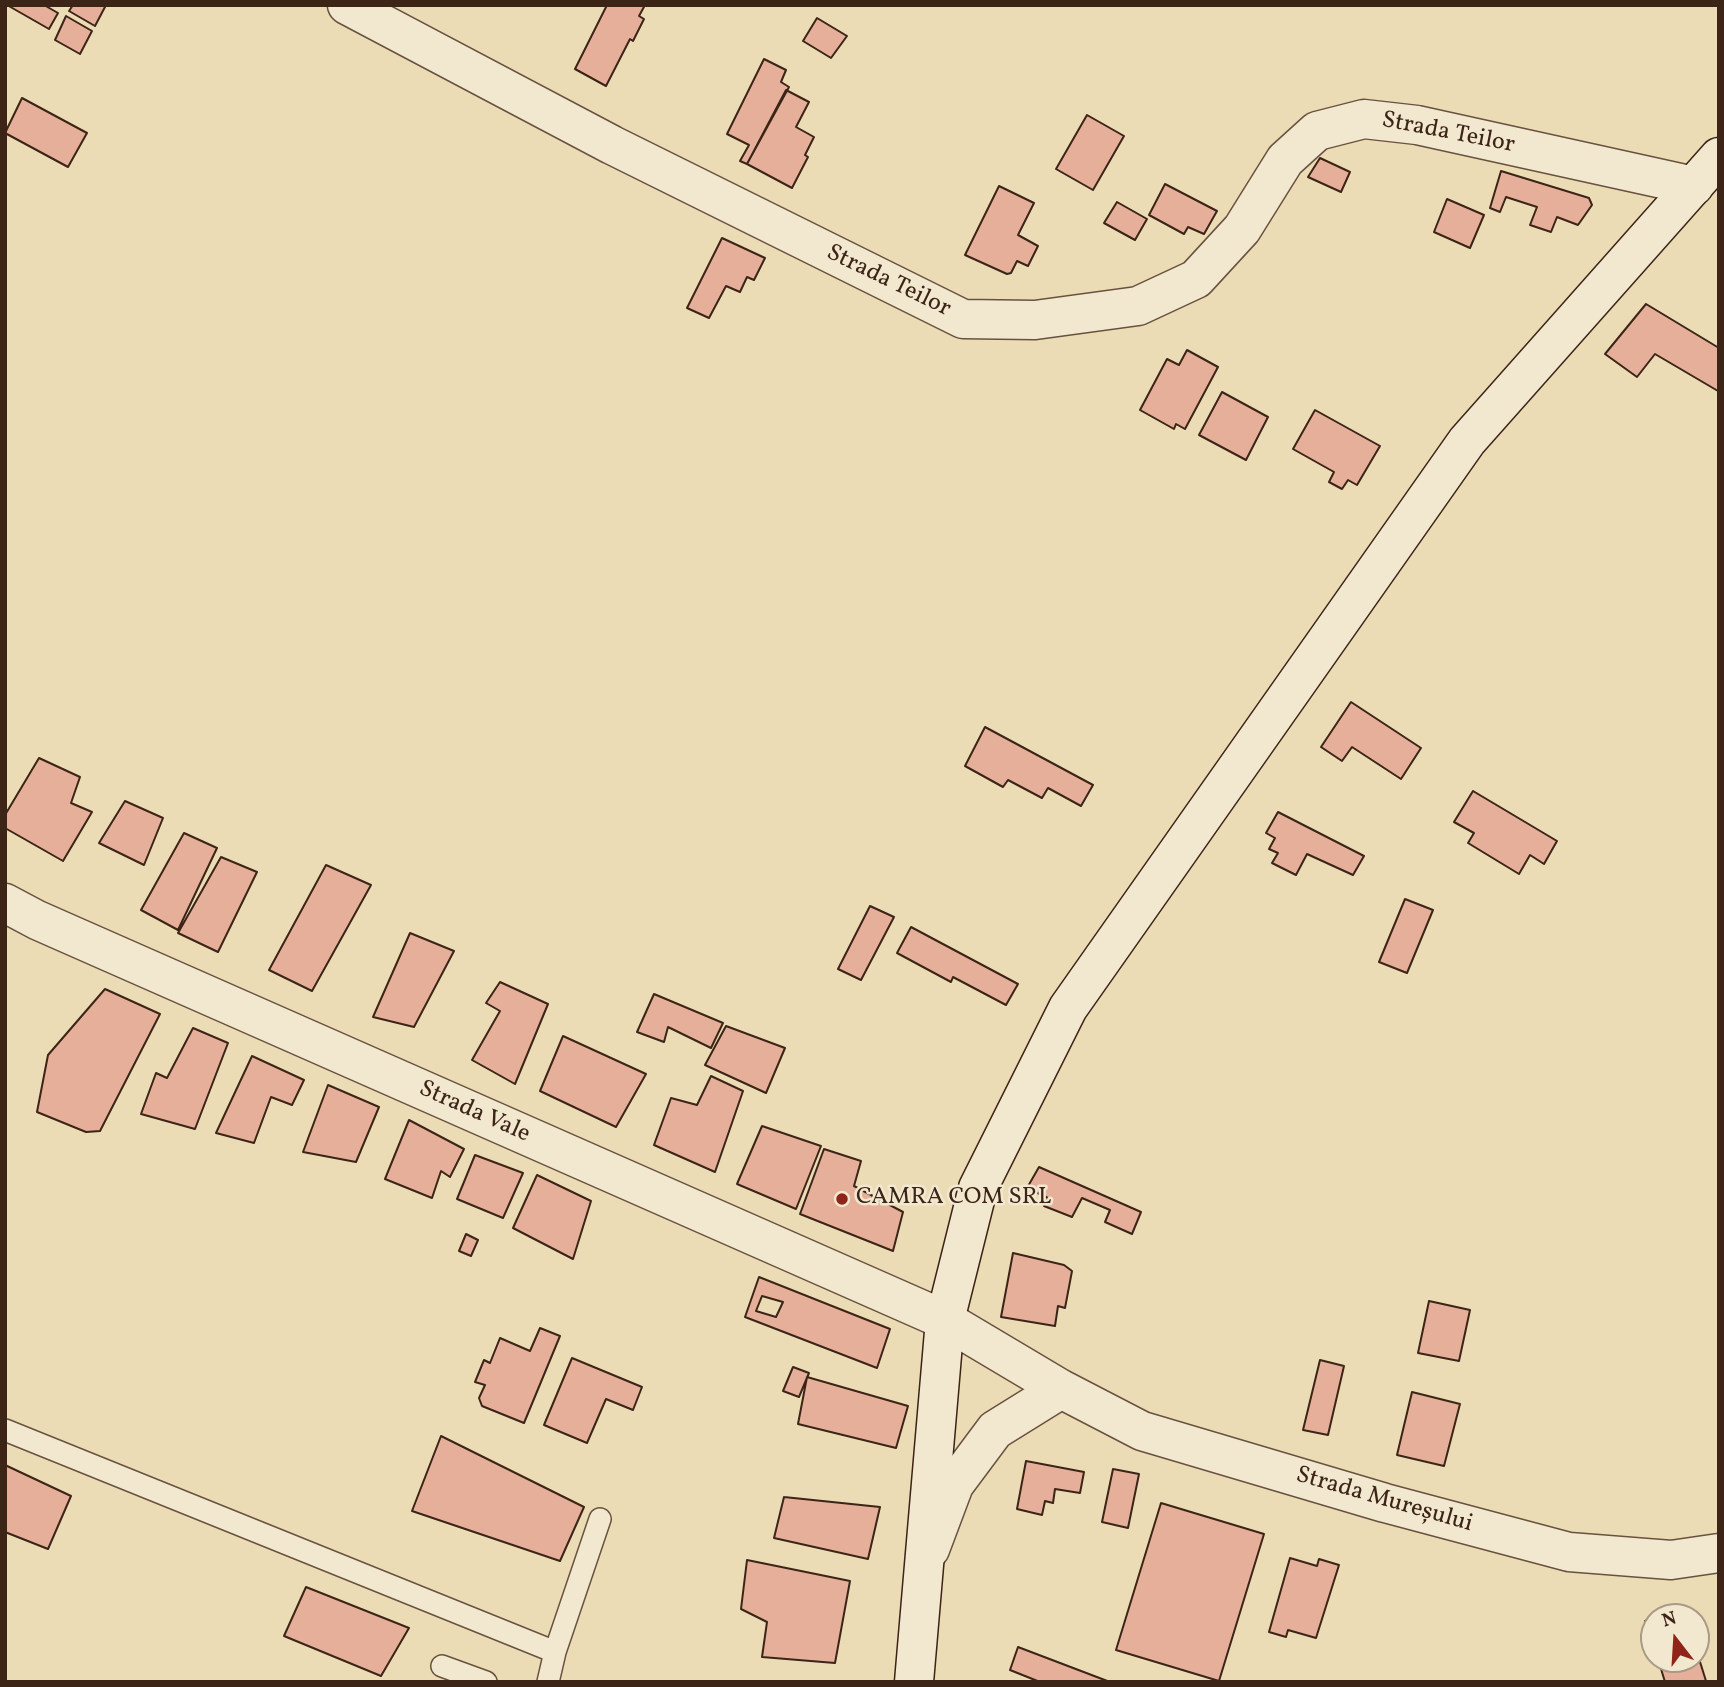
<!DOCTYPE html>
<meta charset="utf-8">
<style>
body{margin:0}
#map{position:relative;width:1724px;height:1687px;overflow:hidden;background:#ebdcb6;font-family:Vollkorn,serif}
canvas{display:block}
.frame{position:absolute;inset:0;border:7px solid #3c2417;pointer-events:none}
.north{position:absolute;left:1640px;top:1603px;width:70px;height:70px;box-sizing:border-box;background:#f2e8d0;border:2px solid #a99a86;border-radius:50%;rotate:343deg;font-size:19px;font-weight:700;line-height:28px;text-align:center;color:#3c2417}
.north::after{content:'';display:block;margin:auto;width:24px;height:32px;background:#8f2418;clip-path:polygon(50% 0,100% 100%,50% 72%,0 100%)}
</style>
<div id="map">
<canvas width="1724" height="1687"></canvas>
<div class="frame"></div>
<div class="north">N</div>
</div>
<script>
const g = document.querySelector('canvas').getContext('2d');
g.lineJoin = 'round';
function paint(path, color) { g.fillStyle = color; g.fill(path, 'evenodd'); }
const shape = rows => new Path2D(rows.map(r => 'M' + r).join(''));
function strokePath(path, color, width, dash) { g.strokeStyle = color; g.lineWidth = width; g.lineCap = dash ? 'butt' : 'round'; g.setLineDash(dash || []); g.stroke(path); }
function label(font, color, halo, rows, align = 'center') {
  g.font = font + ' Vollkorn,serif'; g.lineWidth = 5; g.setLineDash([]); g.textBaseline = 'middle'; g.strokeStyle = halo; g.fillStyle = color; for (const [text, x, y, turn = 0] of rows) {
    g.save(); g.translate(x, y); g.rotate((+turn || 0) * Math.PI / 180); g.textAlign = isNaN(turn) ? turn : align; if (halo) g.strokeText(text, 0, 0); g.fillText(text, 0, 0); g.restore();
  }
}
const building = shape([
 [7,5,44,5,58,13,49,29,7,5],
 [73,5,106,5,95,26,69,11,73,5],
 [607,5,645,5,639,16,644,19,633,41,630,39,606,86,575,69,607,5],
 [66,16,92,31,80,54,55,40,66,16],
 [817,18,847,36,831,58,803,41,817,18],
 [764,59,786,70,781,82,789,87,747,164,740,161,749,145,727,134,764,59],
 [786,90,809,102,796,127,814,137,805,155,808,157,792,188,747,164,786,90],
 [22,98,87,133,68,167,5,133,22,98],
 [1087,115,1124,136,1093,190,1056,169,1087,115],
 [1320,158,1350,172,1341,192,1308,177,1320,158],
 [1501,171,1589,198,1592,205,1578,225,1557,217,1551,232,1530,225,1537,207,1506,197,1500,212,1490,208,1501,171],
 [1165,184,1217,211,1204,234,1188,227,1184,234,1149,215,1165,184],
 [999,186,1034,203,1018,235,1038,246,1028,266,1017,261,1011,273,1007,274,965,255,999,186],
 [1447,199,1484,215,1470,248,1434,232,1447,199],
 [1117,202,1147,219,1135,240,1104,223,1117,202],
 [722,238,765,258,754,280,747,277,740,292,726,286,709,318,687,308,722,238],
 [1646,304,1719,348,1718,391,1655,354,1637,377,1605,354,1646,304],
 [1187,350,1218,367,1185,429,1176,424,1174,429,1140,410,1167,359,1179,365,1187,350],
 [1222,392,1268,417,1246,460,1199,435,1222,392],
 [1315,410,1380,446,1357,485,1348,480,1342,489,1329,482,1334,472,1293,449,1315,410],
 [1351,702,1421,748,1401,779,1352,747,1342,761,1321,747,1351,702],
 [985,727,1093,785,1081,806,1048,788,1042,798,1008,780,1003,787,965,766,985,727],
 [39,758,80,777,71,803,92,812,63,861,5,828,5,815,39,758],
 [1473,791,1557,841,1544,864,1530,855,1519,874,1468,843,1474,833,1454,822,1473,791],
 [125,801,163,818,144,865,99,843,125,801],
 [1278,812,1364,856,1353,875,1307,854,1296,875,1272,863,1278,853,1269,849,1275,838,1266,833,1278,812],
 [184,833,217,848,178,930,141,910,184,833],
 [221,857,257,872,218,952,178,933,221,857],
 [326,865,371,885,312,991,269,970,326,865],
 [1405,899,1433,910,1407,973,1379,962,1405,899],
 [870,906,894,917,861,980,838,969,870,906],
 [911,927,1018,984,1006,1005,953,977,951,982,897,953,911,927],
 [410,933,454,951,414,1027,373,1017,410,933],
 [500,982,548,1004,515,1084,472,1060,500,1011,486,1003,500,982],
 [105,989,160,1014,100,1131,86,1132,37,1112,48,1055,105,989],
 [654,994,723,1023,711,1048,668,1027,664,1042,637,1032,654,994],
 [726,1026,785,1048,766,1093,705,1065,726,1026],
 [193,1028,228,1043,195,1129,141,1114,156,1073,167,1078,193,1028],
 [563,1036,646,1074,616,1127,540,1091,563,1036],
 [252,1056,304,1080,292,1105,271,1097,254,1143,216,1133,252,1056],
 [711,1076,743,1091,715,1172,654,1145,671,1098,697,1105,711,1076],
 [328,1085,379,1107,356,1162,303,1152,328,1085],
 [409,1120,464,1149,450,1177,441,1171,432,1198,385,1179,409,1120],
 [762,1126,821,1146,796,1209,737,1184,762,1126],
 [824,1149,861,1161,854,1186,903,1212,893,1251,800,1214,824,1149],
 [475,1155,523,1173,503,1218,457,1199,475,1155],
 [1039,1167,1141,1212,1132,1234,1105,1222,1110,1210,1082,1198,1072,1217,1044,1206,1048,1198,1027,1188,1039,1167],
 [537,1175,591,1201,573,1259,513,1228,537,1175],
 [466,1234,478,1240,471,1256,459,1251,466,1234],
 [1013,1253,1064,1265,1072,1271,1065,1308,1058,1306,1055,1326,1001,1317,1013,1253],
 [759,1277,890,1329,877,1368,745,1317,759,1277],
 [762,1296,783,1302,776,1317,756,1311,762,1296],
 [1429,1301,1470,1310,1459,1361,1418,1353,1429,1301],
 [540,1328,560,1336,524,1423,482,1406,479,1398,485,1385,475,1382,484,1360,490,1363,500,1338,530,1351,540,1328],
 [572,1358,642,1387,633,1410,606,1399,587,1443,544,1425,572,1358],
 [1320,1360,1344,1366,1328,1435,1303,1430,1320,1360],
 [793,1367,809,1373,799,1397,783,1391,793,1367],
 [807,1377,908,1406,896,1448,798,1424,807,1377],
 [1412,1392,1460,1404,1444,1466,1397,1455,1412,1392],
 [441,1436,584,1507,560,1561,412,1511,441,1436],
 [1026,1461,1084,1472,1080,1493,1055,1489,1053,1503,1045,1501,1042,1515,1017,1509,1026,1461],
 [5,1465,71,1496,48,1549,5,1532,5,1465],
 [1113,1469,1139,1474,1128,1528,1102,1522,1113,1469],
 [784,1497,880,1507,868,1559,774,1538,784,1497],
 [1161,1503,1264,1534,1219,1681,1116,1650,1161,1503],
 [1290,1558,1317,1566,1319,1559,1339,1565,1316,1638,1288,1630,1286,1637,1269,1632,1290,1558],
 [747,1560,850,1581,835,1663,762,1657,767,1622,741,1609,747,1560],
 [306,1587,409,1628,381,1676,284,1636,306,1587],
 [1683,1609,1686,1617,1657,1617,1683,1609],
 [1654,1618,1654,1648,1645,1621,1654,1618],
 [1699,1626,1705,1644,1696,1647,1696,1627,1699,1626],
 [1018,1647,1110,1682,1040,1682,1010,1670,1018,1647],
 [1696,1649,1706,1681,1665,1682,1658,1659,1696,1659,1696,1649]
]);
const service = shape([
 [5,1430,555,1652],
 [442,1666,486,1682],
 [548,1682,555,1652,600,1519]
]);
const minor = shape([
 [347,5,612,145,963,319,1035,320,1138,306,1196,279,1242,229,1285,160,1317,131,1364,119,1417,125,1694,186],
 [945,1320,1061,1389,1142,1431,1385,1503,1569,1552,1671,1560,1719,1553],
 [930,1549,954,1485,995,1430,1061,1389]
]);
const tertiary = shape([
 [5,903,37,920,945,1320]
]);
const secondary = shape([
 [914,1682,945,1320,978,1188,1068,1008,1467,441,1719,157]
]);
const markers = [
 [842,1199,7,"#8f2418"]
];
const streetNames = [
 ["Strada Teilor",1448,134,11],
 ["Strada Teilor",888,282,26],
 ["Strada Vale",474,1113,24],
 ["Strada Mureșului",1384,1501,16]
];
const poiNames = [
 ["CAMRA COM SRL",856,1199]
];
paint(building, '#e6af99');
strokePath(building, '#3c2417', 2);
strokePath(service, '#68523f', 24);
strokePath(minor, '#68523f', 41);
strokePath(tertiary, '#68523f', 41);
strokePath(secondary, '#3c2417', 41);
strokePath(service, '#f2e8d0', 21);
strokePath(minor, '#f2e8d0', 38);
strokePath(tertiary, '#f2e8d0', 38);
strokePath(secondary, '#f2e8d0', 38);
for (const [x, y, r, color] of markers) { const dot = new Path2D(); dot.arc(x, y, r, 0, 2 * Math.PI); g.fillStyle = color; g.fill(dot); strokePath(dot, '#f2e8d0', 2.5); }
label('24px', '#3c2417', '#f2e8d0', streetNames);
label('24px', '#3c2417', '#f2e8d0', poiNames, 'left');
</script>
